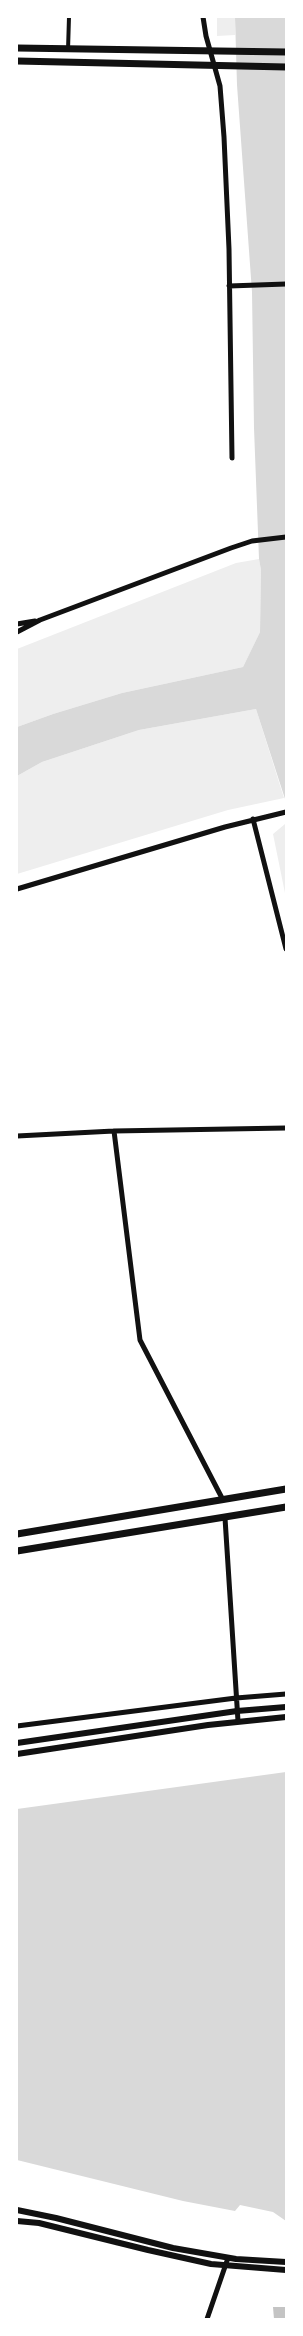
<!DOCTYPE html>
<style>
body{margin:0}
#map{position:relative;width:303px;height:2336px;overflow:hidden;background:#fff;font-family:"Fira Sans",sans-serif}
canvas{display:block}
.frame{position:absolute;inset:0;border:18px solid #fff;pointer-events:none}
</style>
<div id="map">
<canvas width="303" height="2336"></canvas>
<div class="frame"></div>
</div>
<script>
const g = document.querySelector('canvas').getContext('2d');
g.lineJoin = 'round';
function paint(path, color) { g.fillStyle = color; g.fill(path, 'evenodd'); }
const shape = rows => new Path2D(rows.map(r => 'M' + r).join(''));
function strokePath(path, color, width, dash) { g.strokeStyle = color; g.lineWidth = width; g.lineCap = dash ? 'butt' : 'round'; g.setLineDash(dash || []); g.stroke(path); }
const green = shape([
 [217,17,235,17,235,35,217,36],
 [259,559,261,570,260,632,243,667,122,693,53,714,17,727,17,649,236,563],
 [256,709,284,798,228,810,17,874,17,776,42,762,139,730],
 [285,824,286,825,286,898,273,834]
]);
const water = shape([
 [235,17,286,17,286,802,256,709,139,730,42,762,17,776,17,727,53,714,122,693,243,667,260,632,261,570,259,559,254,428,252,292,237,85],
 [286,1772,286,2221,273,2212,240,2205,235,2211,183,2201,17,2160,17,1809]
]);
const building = shape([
 [273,2307,286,2307,286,2319,274,2319]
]);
const minor = shape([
 [68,50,69,17]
]);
const tertiary = shape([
 [203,17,206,36,220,86,224,137,229,249,232,458],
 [229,286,286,284],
 [17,624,35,621],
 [17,632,40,620,231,548,252,541,286,537],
 [253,819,286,949],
 [17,889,225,827,286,812],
 [114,1131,140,1340,223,1500],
 [17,1136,114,1131,286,1128],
 [225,1518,238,1721],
 [17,1726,236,1698,286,1694],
 [207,2319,228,2258]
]);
const secondary = shape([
 [17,1743,237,1711,286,1707],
 [17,1754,208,1725,286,1717],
 [17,2210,56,2218,173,2248,236,2259,286,2262],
 [17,2221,39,2223,148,2250,211,2264,286,2270]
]);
const primary = shape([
 [17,48,286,52],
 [17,61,286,67],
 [17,1534,286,1489],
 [17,1551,286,1507]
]);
paint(green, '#eee');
paint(water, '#d9d9d9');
paint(building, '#c4c4c4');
strokePath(minor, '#111', 4);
strokePath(tertiary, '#111', 5);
strokePath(secondary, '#111', 6);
strokePath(primary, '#111', 7);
</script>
